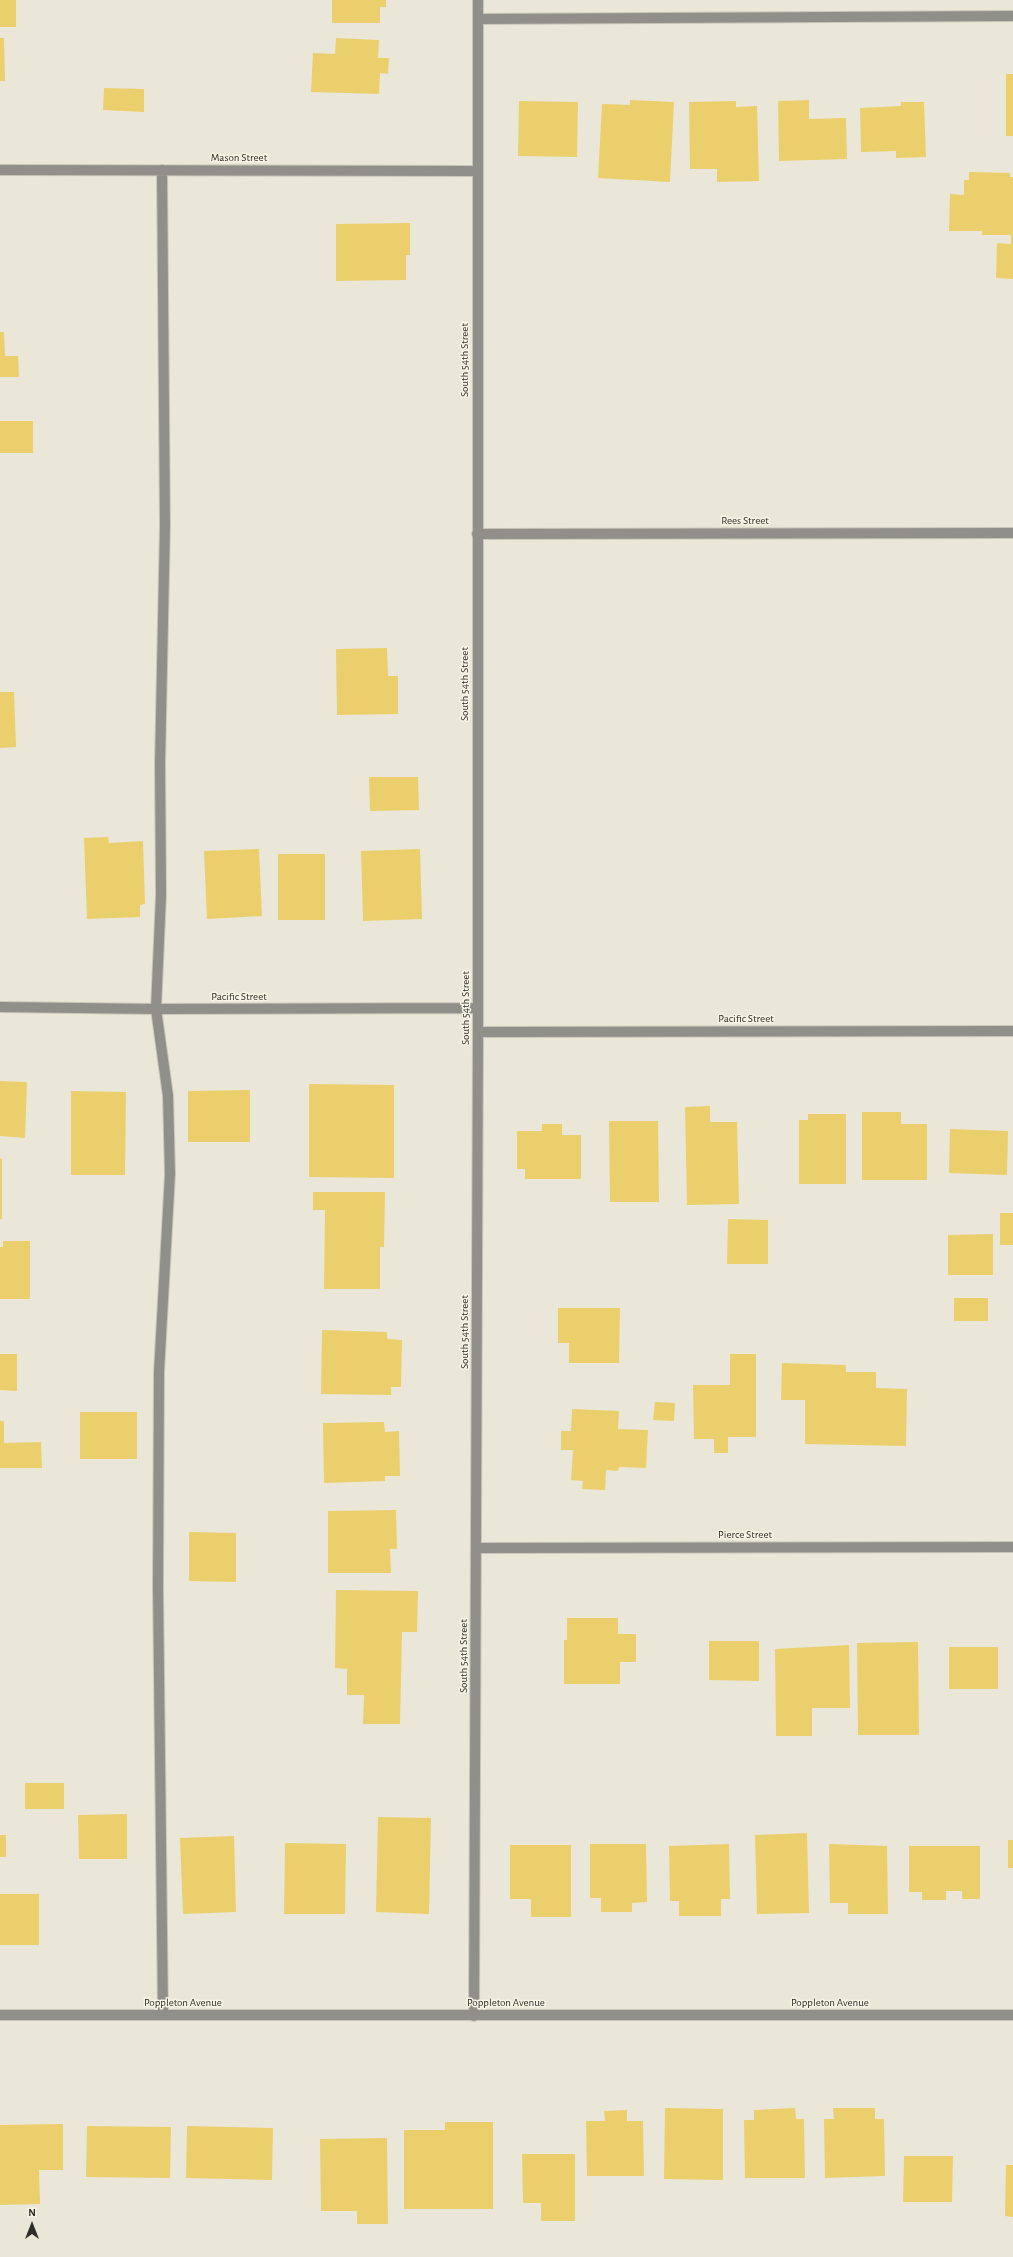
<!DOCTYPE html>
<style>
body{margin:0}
#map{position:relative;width:1013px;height:2257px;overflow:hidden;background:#ebe7d8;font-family:"Alegreya Sans",sans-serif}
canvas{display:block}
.north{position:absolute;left:12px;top:2205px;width:40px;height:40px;-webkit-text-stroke:3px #f8f4e5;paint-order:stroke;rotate:0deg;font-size:11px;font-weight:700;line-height:16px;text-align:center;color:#2d2c26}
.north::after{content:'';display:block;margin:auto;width:14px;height:18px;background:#2d2c26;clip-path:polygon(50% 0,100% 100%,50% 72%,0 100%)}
</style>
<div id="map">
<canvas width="1013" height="2257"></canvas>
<div class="north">N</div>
</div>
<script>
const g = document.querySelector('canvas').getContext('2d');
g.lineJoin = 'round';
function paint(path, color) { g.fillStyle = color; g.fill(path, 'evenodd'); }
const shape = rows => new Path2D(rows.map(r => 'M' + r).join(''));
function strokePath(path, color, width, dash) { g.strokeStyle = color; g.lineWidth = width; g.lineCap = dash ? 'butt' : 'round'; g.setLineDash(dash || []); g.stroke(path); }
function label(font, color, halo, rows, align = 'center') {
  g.font = font + ' "Alegreya Sans",sans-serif'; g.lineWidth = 3; g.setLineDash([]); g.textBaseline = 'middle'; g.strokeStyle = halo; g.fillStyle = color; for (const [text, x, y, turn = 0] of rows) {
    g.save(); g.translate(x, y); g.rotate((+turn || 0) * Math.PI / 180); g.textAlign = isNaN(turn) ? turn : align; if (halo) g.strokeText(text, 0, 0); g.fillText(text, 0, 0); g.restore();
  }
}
const building = shape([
 [0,0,16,0,16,27,0,27],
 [332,0,386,0,386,7,380,7,380,23,332,23],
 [0,38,4,38,5,81,0,81],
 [336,38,379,40,378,58,389,58,388,74,380,73,379,94,311,92,313,53,335,54],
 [1006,74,1013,74,1013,136,1006,136],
 [104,88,144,89,144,112,103,110],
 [630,100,674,102,670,182,598,178,602,104,630,105],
 [809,100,809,119,846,118,847,159,779,161,778,101],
 [519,101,578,102,577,157,518,156],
 [736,101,736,107,757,106,759,181,717,182,717,169,690,169,689,102],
 [901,102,924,102,926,157,896,158,896,151,861,152,860,108,901,106],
 [969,172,1010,173,1010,177,1013,177,1013,279,996,278,997,243,1011,244,1011,235,982,235,982,231,949,231,950,194,964,195,964,180,969,180],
 [410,223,410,255,406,255,406,280,336,281,336,224],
 [0,332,4,332,5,356,18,356,19,377,0,377],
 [0,421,33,421,33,453,0,453],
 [387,648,388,676,398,676,398,714,337,715,336,649],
 [0,692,14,692,16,747,0,748],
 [369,777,418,777,419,810,370,811],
 [108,837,109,843,143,841,145,904,140,905,140,917,87,919,84,838],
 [259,849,262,916,207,919,204,851],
 [420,849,422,919,363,921,361,851],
 [278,854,325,854,325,920,278,920],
 [0,1081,27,1082,25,1138,0,1136],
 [309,1084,394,1085,394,1178,309,1177],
 [250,1090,250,1142,188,1142,188,1091],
 [71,1091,126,1092,125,1175,71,1175],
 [710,1106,710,1122,737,1122,739,1204,687,1205,685,1107],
 [862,1112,901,1112,901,1124,927,1124,927,1180,862,1180],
 [808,1114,846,1114,846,1184,799,1184,799,1120,808,1120],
 [609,1121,658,1121,659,1202,610,1202],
 [542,1124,562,1124,562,1135,581,1135,581,1179,525,1179,525,1169,517,1169,517,1131,542,1131],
 [950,1129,1008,1131,1007,1175,949,1173],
 [2,1158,2,1219,0,1219,0,1159],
 [313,1192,385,1192,384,1247,380,1247,380,1289,324,1289,325,1210,313,1210],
 [1000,1213,1013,1213,1013,1245,1000,1245],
 [728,1219,768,1220,768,1264,727,1264],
 [993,1234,993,1275,948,1275,948,1235],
 [3,1241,30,1241,30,1299,0,1299,0,1247,3,1247],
 [954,1298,988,1298,988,1321,954,1321],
 [558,1308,620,1308,619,1363,569,1363,569,1343,558,1343],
 [322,1330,387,1332,387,1339,402,1340,401,1387,391,1387,391,1395,321,1394],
 [0,1354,17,1354,17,1391,0,1390],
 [730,1354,756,1354,756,1437,728,1437,728,1453,714,1453,714,1439,694,1439,693,1385,730,1385],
 [782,1363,846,1365,846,1372,876,1372,876,1388,907,1389,906,1446,805,1444,805,1400,781,1400],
 [655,1402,675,1403,674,1421,653,1420],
 [572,1409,619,1411,618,1429,648,1430,646,1468,619,1467,618,1471,606,1470,605,1490,582,1489,583,1481,571,1480,573,1450,561,1450,561,1431,571,1431],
 [80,1412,137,1412,137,1459,80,1459],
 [0,1421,4,1421,4,1443,41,1442,42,1468,0,1468],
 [384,1422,385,1432,399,1431,400,1476,385,1476,385,1481,324,1483,323,1423],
 [396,1510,397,1549,390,1549,391,1573,328,1573,328,1511],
 [189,1532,236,1533,236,1582,189,1581],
 [336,1590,418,1591,417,1632,402,1632,400,1724,363,1724,364,1695,347,1695,347,1669,335,1668],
 [567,1618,618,1618,618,1634,636,1634,636,1662,620,1662,620,1684,564,1684,564,1640,567,1640],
 [709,1641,759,1641,759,1681,709,1680],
 [918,1642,919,1735,858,1735,857,1643],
 [849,1645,850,1708,812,1708,812,1736,776,1736,775,1649],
 [949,1647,998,1647,998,1689,949,1689],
 [25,1783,64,1783,64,1809,25,1809],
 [127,1814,127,1859,79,1859,78,1815],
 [378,1817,431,1818,429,1914,376,1912],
 [807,1833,809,1913,757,1914,755,1835],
 [0,1835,6,1835,6,1857,0,1857],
 [234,1836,236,1912,183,1914,180,1838],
 [1008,1840,1013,1840,1013,1868,1008,1868],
 [285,1843,346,1844,345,1914,284,1914],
 [590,1844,646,1844,647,1902,632,1903,632,1912,601,1912,601,1898,590,1898],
 [729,1844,730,1899,721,1899,721,1916,679,1916,679,1901,670,1901,669,1846],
 [829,1844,887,1846,888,1914,848,1914,848,1903,830,1903],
 [510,1845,571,1845,571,1917,531,1917,531,1899,510,1899],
 [909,1846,980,1846,980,1899,962,1899,962,1891,946,1891,946,1900,922,1900,922,1892,909,1892],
 [0,1894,39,1894,39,1945,0,1945],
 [665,2108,723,2109,723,2180,664,2179],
 [795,2108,796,2119,804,2119,805,2178,745,2178,744,2120,754,2120,754,2110],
 [833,2108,875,2108,875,2119,884,2119,885,2176,825,2178,824,2119,834,2119],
 [627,2110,627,2121,643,2121,644,2176,587,2176,586,2121,605,2121,604,2111],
 [445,2122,493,2122,493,2209,404,2209,404,2130,445,2130],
 [63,2124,63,2170,39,2170,40,2204,0,2205,0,2125],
 [87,2126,171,2127,170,2178,86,2177],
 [187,2126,273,2128,272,2180,186,2178],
 [387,2138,388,2224,357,2224,357,2211,321,2211,320,2139],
 [522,2154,575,2154,575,2221,541,2221,541,2203,523,2203],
 [904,2156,953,2156,952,2202,903,2202],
 [1006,2165,1013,2165,1013,2217,1005,2216]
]);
const minor = shape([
 [478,19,1013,16],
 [0,170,477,171],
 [162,170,165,525,160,764,161,895,156,1009,168,1096,170,1174,159,1372,158,1587,163,2015],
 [477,534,1013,533],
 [0,1007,156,1009,478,1008],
 [478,1032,1013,1031],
 [476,1548,1013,1547],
 [0,2015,1013,2015],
 [474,2016,478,1032,478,0]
]);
const streetNames = [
 ["Mason Street",239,158],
 ["South 54th Street",465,360,-90],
 ["Rees Street",745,521],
 ["South 54th Street",465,684,-90],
 ["Pacific Street",239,997],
 ["South 54th Street",466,1008,-90],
 ["Pacific Street",746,1019],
 ["South 54th Street",465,1332,-90],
 ["Pierce Street",745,1535],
 ["South 54th Street",464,1656,-90],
 ["Poppleton Avenue",183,2003],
 ["Poppleton Avenue",506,2003],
 ["Poppleton Avenue",830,2003]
];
paint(building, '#ebcf6c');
strokePath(minor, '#c9c5b8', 12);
strokePath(minor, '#918f89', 10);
label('11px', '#2d2c26', '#f8f4e5', streetNames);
</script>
